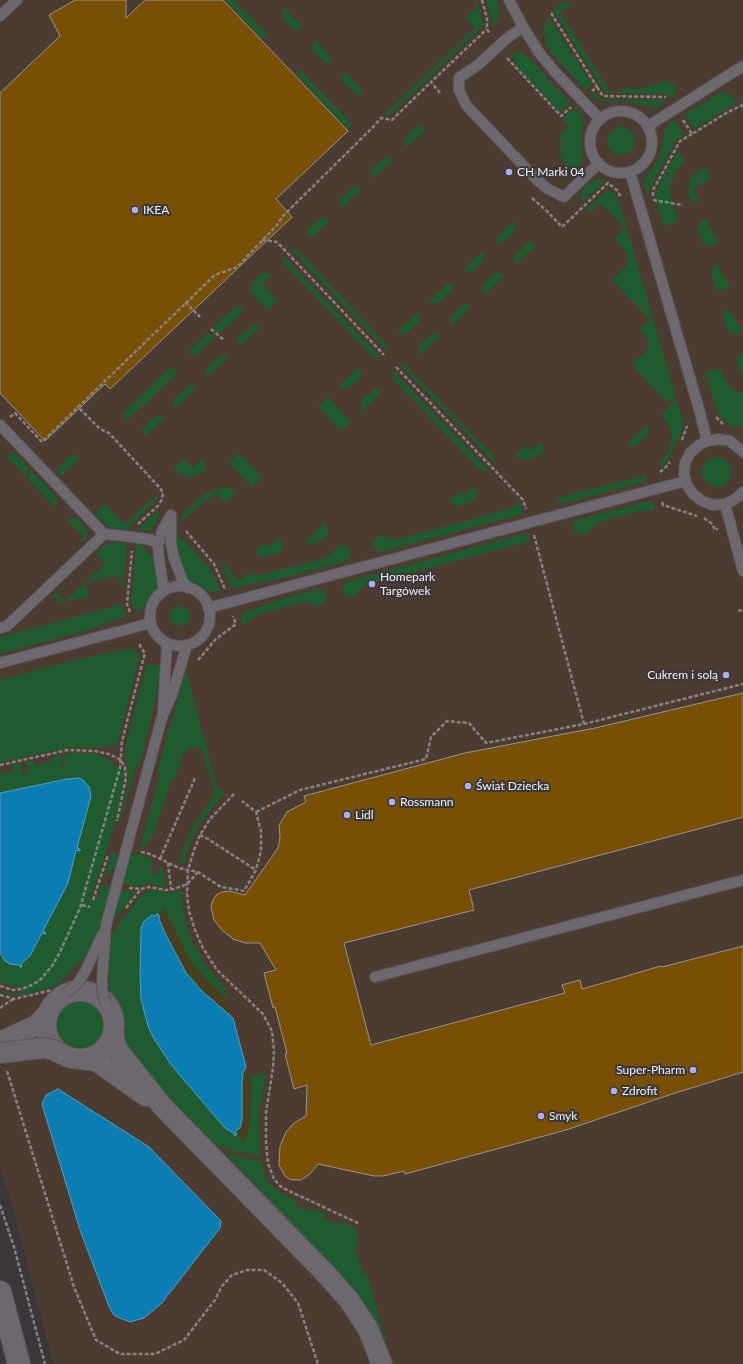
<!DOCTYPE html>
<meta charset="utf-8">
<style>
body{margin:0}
canvas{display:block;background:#3a363a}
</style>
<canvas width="743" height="1364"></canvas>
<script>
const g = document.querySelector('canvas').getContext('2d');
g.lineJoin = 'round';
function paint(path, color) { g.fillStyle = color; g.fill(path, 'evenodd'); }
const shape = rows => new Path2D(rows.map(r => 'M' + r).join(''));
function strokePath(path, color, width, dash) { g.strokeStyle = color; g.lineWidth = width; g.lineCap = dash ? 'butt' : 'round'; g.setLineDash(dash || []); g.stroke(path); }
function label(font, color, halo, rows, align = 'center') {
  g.font = font + ' Lato,sans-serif'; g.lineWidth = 4; g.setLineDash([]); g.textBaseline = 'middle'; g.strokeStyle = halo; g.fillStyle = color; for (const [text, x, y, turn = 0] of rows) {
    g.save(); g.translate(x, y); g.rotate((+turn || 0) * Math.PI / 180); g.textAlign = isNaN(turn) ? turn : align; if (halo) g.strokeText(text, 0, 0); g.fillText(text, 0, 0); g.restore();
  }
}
const commercial = shape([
 [0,0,743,0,743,1364,53,1364,11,1201,0,1168]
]);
const green = shape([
 [225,0,234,0,267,34,262,39],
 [477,0,483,21,483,26,387,117,385,114,475,28,466,18,475,9],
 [486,0,498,0,499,9,498,18,494,28],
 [563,2,570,3,572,4,560,12,611,93,605,93,553,10],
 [284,8,303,28,299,30,294,30,283,19,282,13],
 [548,16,592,85,586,90,553,55,547,46,544,33,545,23],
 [315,40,333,60,330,62,325,62,313,51,312,46],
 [516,52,522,53,533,61,543,74,570,102,569,104,560,112,519,69,511,53],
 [300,70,352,124,348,129,296,74],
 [345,72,364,92,360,95,355,93,343,82,342,77],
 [667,80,671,82,674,85,676,92,673,97,667,94,616,93,624,88,641,89],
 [595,93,596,93,600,99,665,100,666,102,659,106,651,108,627,101,604,102,595,99,591,95],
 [720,93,725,93,730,95,738,102,694,129,685,114],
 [576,108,580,113,583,122,581,143,583,159,580,166,575,168,567,166,562,160,560,154,561,144,559,136,569,126,562,119,573,109],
 [675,120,684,136,677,140,655,178,649,192,646,194,644,185,645,180,647,175,658,160,662,147,664,132,670,123],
 [422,126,426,129,406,148,404,143,405,138,416,127],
 '607 141a14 14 0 1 1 28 0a14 14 0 1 1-28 0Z',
 [678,150,685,161,677,169,670,185,671,197,678,222,663,226,655,198,656,193,660,182],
 [385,157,390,157,394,159,374,178,371,174,372,169],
 [705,167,711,178,693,189,700,201,693,202,688,195,689,184,692,176],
 [600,179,607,179,582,203,580,197,583,189,591,182],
 [353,187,358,187,362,189,342,208,339,204,340,200],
 [607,190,615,194,619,201,676,398,666,401,632,365,647,349,649,345,647,338,640,329,650,319,612,280,626,267,628,261,627,253,615,238,625,228,601,203,591,212,587,209],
 [326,217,330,220,310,239,308,234,308,229,320,219],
 [705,219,719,242,708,246,705,245,702,241,698,227,699,223],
 [514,221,516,226,514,232,503,242,497,242,494,240],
 [528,242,533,243,536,245,516,264,514,259,515,255],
 [290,248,294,248,298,250,385,343,388,346,387,351],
 [482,252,484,254,483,261,473,271,467,273,462,270],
 [282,255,381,358,375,358,372,356,284,264,282,259],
 [716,264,730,286,722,290,716,289,714,284,711,273,712,267],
 [265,272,270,273,272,275,262,284,278,301,267,310,251,292,250,289,252,283,262,273],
 [496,273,502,273,504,276,485,294,482,290,483,285],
 [450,282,452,288,451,292,438,303,432,303,429,301],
 [466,303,472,306,452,325,450,320,451,316,462,305],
 [237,305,242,308,242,312,219,334,213,327],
 [728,309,742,331,737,334,732,334,727,330,723,316,725,311],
 [418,312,420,319,418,323,407,333,401,334,398,331],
 [253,324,260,327,240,346,238,342,238,338],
 [209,332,214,338,196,355,192,355,189,352,190,350],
 [432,334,437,334,440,336,420,355,418,350,419,346],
 [743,352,743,376,739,371,736,360,738,355],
 [221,355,226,355,228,357,208,376,206,374,206,369],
 [400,364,404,364,408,367,493,456,495,464],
 [359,367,362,374,360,378,349,388,345,389,339,386],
 [170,368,174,368,177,372,176,374,130,418,126,418,123,415,123,413],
 [720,368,725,380,731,388,743,394,743,427,735,427,728,424,721,418,717,410,705,372],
 [393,371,488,470,483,471,478,468,394,380,392,376],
 [192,385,196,388,176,407,174,404,174,399,188,386],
 [374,389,377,389,382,391,362,411,360,405,361,401],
 [328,397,351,422,341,431,318,407],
 [677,401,683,422,682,431,668,460,661,467,659,461,666,455,670,448,672,437,671,432,668,424,661,415,670,406,669,404],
 [160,415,165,418,144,437,143,433,143,428,156,416],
 [647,425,649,430,647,436,635,446,631,446,626,444],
 [540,442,544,449,543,453,541,455,524,460,520,459,516,455,526,446,530,451],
 [239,453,262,477,252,487,229,463],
 [9,454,16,455,29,468,25,476,6,456],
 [73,455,76,455,80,458,60,477,58,471,59,467,69,457],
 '702 472a15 15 0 1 1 30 0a15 15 0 1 1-30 0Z',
 [184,459,193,468,203,459,206,464,206,469,202,473,189,477,179,474,174,468],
 [31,470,57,498,58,503,56,508,27,478],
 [646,475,647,481,565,503,561,503,556,498],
 [473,486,476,490,477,495,473,502,457,506,454,505,449,501,449,500,459,491,464,496],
 [226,487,230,488,236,493,225,503,216,492,206,502,204,501,182,521,181,520,182,517,186,511,199,498,210,491],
 [157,494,157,500,129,526,129,530,110,528,95,514,105,504,125,524],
 [652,500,655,510,640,511,601,522,595,524,587,534,584,535,580,535,574,530,574,522,577,520],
 [518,502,521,505,523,514,381,552,377,551,373,547,373,540,378,536,399,539,505,510,513,507],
 [158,511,160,512,152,529,148,531,137,530],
 [74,517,78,519,87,530,88,535,86,540,67,520,70,518],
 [325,523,328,531,327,535,324,539,313,544,306,543,305,542],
 [177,533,209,567,221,591,206,592,188,581,177,552],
 [528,533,530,541,366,585,361,588,355,596,348,596,342,591,344,584,348,581],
 [278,538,281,541,283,547,282,550,278,553,261,557,258,556,254,553,264,543,269,547],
 [114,542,127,544,123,587,122,588,118,575,85,583,89,596,60,603,54,596,55,591,65,601,105,564,96,554,105,545],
 [136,544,141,545,144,547,153,559,157,580,157,587,151,600,143,608,136,612,131,603],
 [343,545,347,546,351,553,350,558,346,561,283,578,232,588,219,560,239,581,247,574,251,574,254,576,324,559,330,555,339,546],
 [317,589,322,590,326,593,325,602,322,605,317,606,306,602,299,603,260,614,243,625,240,620,242,613,282,599],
 [122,604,126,616,85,631,0,654,0,637],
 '170 616a10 10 0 1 1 20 0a10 10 0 1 1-20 0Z',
 [132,648,140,656,117,745,99,748,79,747,67,748,0,762,0,680,91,656],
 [147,662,151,665,160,665,157,693,139,767,136,766,115,841,128,781,128,768,125,760,126,743],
 [186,669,216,785,225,794,211,809,199,825,190,844,184,865,179,862,185,843,196,821,215,794,202,750,199,748,189,748,182,755,175,779,171,781,154,833,143,849,140,849,160,773,157,772],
 [78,752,96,754,104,757,110,761,116,767,123,769,124,772,124,781,114,827,91,897,97,899,101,884,113,887,102,931,95,942,87,953,61,982,56,986,24,995,14,995,5,994,0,992,0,991,10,993,22,993,20,986,9,986,0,982,0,953,1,957,14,965,19,965,21,966,21,964,26,961,30,956,42,932,46,933,43,931,68,883,76,850,80,851,77,848,91,795,89,787,75,778,0,793,0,773,13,771,12,765,21,763,23,774,28,773,26,762,33,760,35,766,51,762,51,757,60,755,62,766,65,766,63,754],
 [113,849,119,858,119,864,103,879],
 [139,854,152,859,153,864,150,873,157,875,161,866,163,870,166,887,150,884,133,886,120,883,129,855],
 [119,889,136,892,110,926],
 [150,890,169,893,182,890,183,911,191,939,206,966,224,986,228,1000,204,977,196,968,188,956,166,912,164,910,159,915,157,914,155,917,152,915,148,917,144,921,141,928,140,975,141,999,148,1026,153,1037,172,1066,225,1128,232,1132,235,1136,237,1134,243,1141,248,1133,250,1119,252,1084,249,1077,266,1073,259,1114,260,1156,234,1151,223,1147,203,1146,113,1047,105,1056,84,1065,72,1064,61,1060,45,1044,41,1033,44,1010,50,1000,59,992,70,988,81,986,93,989,103,994,110,1001,107,940,141,895],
 [224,1152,232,1155,261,1161,265,1176,270,1184,280,1193,297,1201,295,1205,310,1211,312,1208,326,1214,324,1218,339,1225,341,1221,355,1228,360,1246,355,1247,363,1274,367,1273,390,1356,378,1327,371,1313,351,1286]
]);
const sand = shape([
 [164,909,166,912,188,956,196,968,204,977,228,1000,233,1018,202,991,186,973,159,919,159,915],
 [246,1067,252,1084,250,1120,248,1133,244,1141,235,1131,240,1128,242,1119,242,1084,243,1073]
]);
const water = shape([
 [79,778,83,780,89,787,91,796,77,848,80,849,80,851,76,850,68,883,43,931,46,933,45,934,42,933,30,956,21,964,22,967,20,967,19,965,10,964,5,961,0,953,0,793,67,779,79,778],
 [157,914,159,915,159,919,165,933,186,973,202,991,233,1018,246,1067,243,1073,242,1084,242,1119,240,1128,235,1131,237,1134,235,1136,232,1132,225,1128,172,1066,153,1037,148,1026,141,999,140,975,141,928,144,921,152,915,155,916,157,914],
 [58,1089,149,1147,221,1221,220,1228,161,1304,144,1318,130,1322,115,1316,110,1309,80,1230,42,1104,46,1095,58,1089]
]);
const building = shape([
 [75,0,126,0,126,18,145,0,223,0,348,131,276,199,292,217,110,389,105,384,45,441,0,393,0,93,60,36,49,15,75,0],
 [743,693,743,817,469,890,474,910,344,943,371,1045,565,993,562,985,580,980,582,989,661,966,662,967,743,946,743,1072,669,1095,566,1130,405,1174,404,1171,383,1176,374,1176,318,1164,310,1174,301,1180,295,1180,289,1179,285,1176,279,1165,280,1146,286,1132,294,1123,306,1116,307,1085,294,1089,285,1054,287,1053,275,1007,273,1008,264,973,276,970,260,943,245,943,233,939,222,930,214,920,211,907,213,900,216,895,222,892,229,891,245,895,278,848,280,837,279,825,287,812,306,802,304,796,465,753,595,728,743,693]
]);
const path = shape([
 [482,0,487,18,487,29,490,34],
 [551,13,597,87,592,91],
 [507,58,561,116,571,107],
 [597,87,603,96,666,97],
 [440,93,431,82,487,29],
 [683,120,692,134,728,112,743,105],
 [653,196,653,190,680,141,692,134],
 [532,198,548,212,562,227,608,183,618,191,621,198],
 [653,200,683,205],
 [262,240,277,242,384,355],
 [185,302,200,317],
 [211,329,224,340],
 [396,367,523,500,526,509],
 [10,417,15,413,42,442,78,407],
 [716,417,724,425],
 [682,440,687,426],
 [660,472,665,468,670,462],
 [662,502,663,505,697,516],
 [160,503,162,499,163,493,160,488,109,433,100,429,78,407,215,275,237,267,277,225,282,217,374,126,381,118,392,120,431,82],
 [704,518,712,524,715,530,718,529],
 [138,524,160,504],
 [186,531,214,564,225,589],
 [534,535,584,724],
 [738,611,743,610],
 [130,612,127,604,132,551],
 [198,660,216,639,236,624,233,616],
 [0,765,68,750,95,751,109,754,121,760,125,767,126,778,117,821],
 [234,794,210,819,200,835,194,850,188,870,187,894,189,911,195,930,203,948,217,970,263,1014,272,1031,274,1051,273,1068,266,1112,266,1142,268,1163,274,1179,280,1186,287,1190,360,1224],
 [256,812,300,790,426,759,431,737,447,721,469,723,486,743,584,724,743,684],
 [200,835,208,839,256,870],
 [141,852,150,854,179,868,198,872,221,887,244,891,256,870,261,851,261,831,256,812,242,801],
 [160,859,195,778],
 [168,863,171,889],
 [129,888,141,889,149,887,166,890,174,889,187,884,198,872],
 [93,900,108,855],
 [82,905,90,907],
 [126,908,141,889],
 [0,986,13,990,22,989,34,984,41,979,52,966,59,954,80,908,120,768,122,741,145,653,141,648,139,643],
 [0,995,14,999,52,990],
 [0,1008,13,999],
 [7,1071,74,1287,96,1340,120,1354,155,1354,184,1340,215,1300,222,1286,232,1275,247,1270,264,1270,282,1283,298,1303,318,1364],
 [0,1205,14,1247,45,1364]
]);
const lane = shape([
 [509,0,523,27,540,54,556,73,600,119],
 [0,16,17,0],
 [523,27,505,40,479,64,459,78,459,90,466,105,537,180,548,189,564,197,599,163],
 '590 142a31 31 0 1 1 62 0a31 31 0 1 1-62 0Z',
 [648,126,743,66],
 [630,172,699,409,707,441],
 [0,425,104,534,133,537,152,540,158,545],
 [743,452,730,441,719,439,707,441,699,445,690,453,685,463,684,474,687,485,693,494,702,501,713,505,725,504,734,500,743,492],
 [725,504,743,571],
 [171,517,171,544,174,558,183,582,188,588],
 '150 616a30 30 0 1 1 60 0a30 30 0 1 1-60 0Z',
 [164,591,159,559,158,545,163,529,171,515],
 [208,608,686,481],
 [0,628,7,626,104,534],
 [0,663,151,623],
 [163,711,167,643],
 [129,839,162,717,172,695,187,645],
 [375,977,743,880]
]);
const street = shape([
 '46 1025a34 34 0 1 1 68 0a34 34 0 1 1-68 0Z',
 [113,1033,116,1046,120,1053,163,1107,326,1274,349,1300,368,1329,382,1364],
 [0,1042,37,1025,48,1013],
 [81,1059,94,1061,99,1063,146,1096]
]);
const secondary = shape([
 [0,1292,19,1364]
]);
const laneBridge = shape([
 [65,994,78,983,85,972,103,933],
 [106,1004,102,991,102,981,106,925,129,839]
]);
const streetBridge = shape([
 [0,1053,43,1048,54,1050,59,1053]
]);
const markers = [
 [509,172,4,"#a9b0fc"],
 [135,210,4,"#a9b0fc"],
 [372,584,4,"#a9b0fc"],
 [726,675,4,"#a9b0fc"],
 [468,786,4,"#a9b0fc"],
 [392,802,4,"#a9b0fc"],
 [347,815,4,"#a9b0fc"],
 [693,1070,4,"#a9b0fc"],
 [614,1091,4,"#a9b0fc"],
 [541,1116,4,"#a9b0fc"]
];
const poiNames = [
 ["CH Marki 04",517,172],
 ["IKEA",143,210],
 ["Homepark",380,577],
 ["Targówek",380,591],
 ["Cukrem i solą",718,675,"right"],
 ["Świat Dziecka",476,786],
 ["Rossmann",400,802],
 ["Lidl",355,815],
 ["Super-Pharm",685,1070,"right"],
 ["Zdrofit",622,1091],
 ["Smyk",549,1116]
];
paint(commercial, '#4c3b30');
paint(green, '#205a2f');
paint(sand, '#473f1f');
paint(water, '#0c7db1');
strokePath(water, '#51a0c5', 1);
paint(building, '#774f05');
strokePath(building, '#99958f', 1);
strokePath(lane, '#585458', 12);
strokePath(street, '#585458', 22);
strokePath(secondary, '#585458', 24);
strokePath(path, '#858285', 2.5, [4, 2]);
strokePath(lane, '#6d686d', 10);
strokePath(street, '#6d686d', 20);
strokePath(secondary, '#6d686d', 22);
strokePath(laneBridge, '#585458', 12, []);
strokePath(streetBridge, '#585458', 22, []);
strokePath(laneBridge, '#6d686d', 10);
strokePath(streetBridge, '#6d686d', 20);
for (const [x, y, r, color] of markers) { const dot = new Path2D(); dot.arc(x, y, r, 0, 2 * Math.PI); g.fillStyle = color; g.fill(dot); strokePath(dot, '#3a363a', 1.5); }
label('12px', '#f3f0f3', '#3a363a', poiNames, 'left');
</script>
